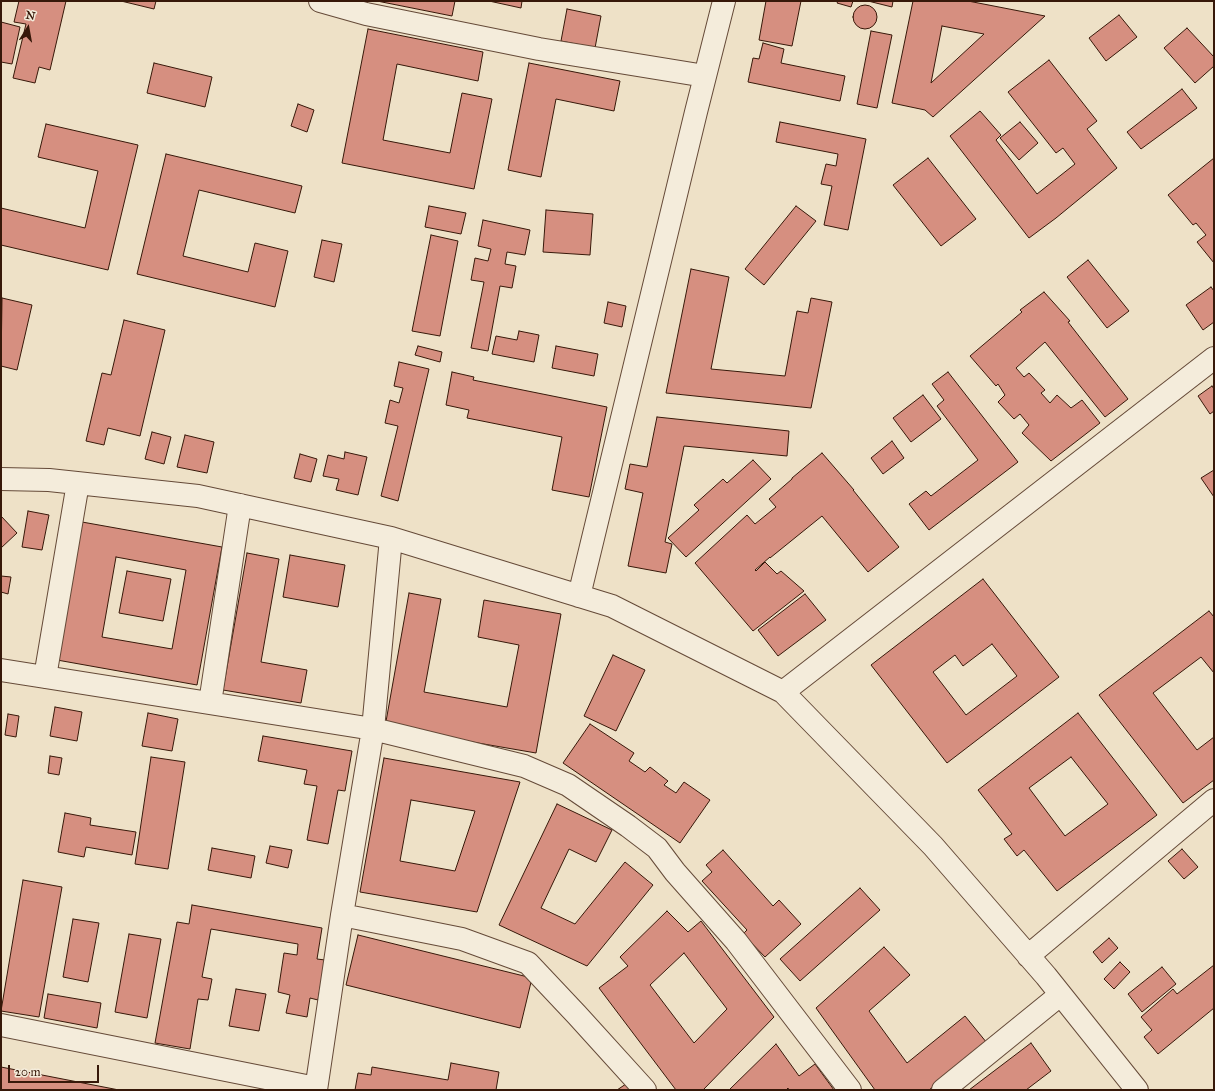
<!DOCTYPE html>
<style>
body{margin:0}
#map{position:relative;width:1215px;height:1091px;overflow:hidden;background:#eee1c7;font-family:"IM FELL Great Primer",serif}
canvas{display:block}
.frame{position:absolute;inset:0;border:2px solid #371809;pointer-events:none}
.north{position:absolute;left:8px;top:8px;width:40px;height:40px;-webkit-text-stroke:3px #f4ecdb;paint-order:stroke;rotate:11deg;font-size:11px;font-weight:700;line-height:16px;text-align:center;color:#371809}
.north::after{content:'';display:block;margin:auto;width:14px;height:18px;background:#371809;clip-path:polygon(50% 0,100% 100%,50% 72%,0 100%)}
.scale{position:absolute;left:8px;top:1065px;width:91px;height:18px;box-sizing:border-box;border:2px solid #371809;border-top:0;padding-left:5px;font-size:12px;line-height:14px;white-space:nowrap;color:#371809;-webkit-text-stroke:3px #f4ecdb;paint-order:stroke}
</style>
<div id="map">
<canvas width="1215" height="1091"></canvas>
<div class="frame"></div>
<div class="north">N</div>
<div class="scale">20 m</div>
</div>
<script>
const g = document.querySelector('canvas').getContext('2d');
g.lineJoin = 'round';
function paint(path, color) { g.fillStyle = color; g.fill(path, 'evenodd'); }
const shape = rows => new Path2D(rows.map(r => 'M' + r).join(''));
function strokePath(path, color, width, dash) { g.strokeStyle = color; g.lineWidth = width; g.lineCap = dash ? 'butt' : 'round'; g.setLineDash(dash || []); g.stroke(path); }
const building = shape([
 [19,1,66,1,50,70,39,67,35,83,13,78,26,24,14,22,19,1],
 [121,1,156,1,154,9,121,1],
 [377,1,455,1,452,16,377,1],
 [489,1,522,1,521,8,489,1],
 [766,1,801,1,792,46,759,40,766,1],
 [838,1,853,1,851,7,837,3,838,1],
 [868,1,893,1,892,7,868,1],
 [913,1,968,1,1045,16,933,117,925,110,892,103,913,1],
 [942,26,984,34,931,83,942,26],
 '853 17a12 12 0 1 1 24 0a12 12 0 1 1-24 0Z',
 [567,9,601,16,595,48,561,41,567,9],
 [1119,15,1137,37,1106,61,1089,38,1119,15],
 [1,22,20,27,12,64,1,62,1,22],
 [1187,28,1214,57,1214,66,1195,83,1164,48,1187,28],
 [368,29,483,52,478,81,397,64,383,140,450,153,462,93,492,99,474,189,342,163,368,29],
 [871,31,892,35,877,108,857,104,871,31],
 [763,43,784,49,781,63,845,76,840,101,748,82,753,58,759,59,763,43],
 [1049,60,1097,121,1087,129,1117,168,1056,218,1029,238,950,136,980,111,1001,135,996,140,1037,194,1075,164,1063,148,1056,153,1008,92,1049,60],
 [154,63,212,77,205,107,147,93,154,63],
 [529,63,620,81,614,111,556,99,541,177,508,170,529,63],
 [1182,89,1197,108,1141,149,1127,132,1182,89],
 [298,104,314,110,307,132,291,126,298,104],
 [780,122,866,139,848,230,824,225,832,186,821,184,826,164,836,166,838,154,776,142,780,122],
 [1020,122,1038,143,1019,160,1000,138,1020,122],
 [46,124,138,145,108,270,1,245,1,208,85,228,98,171,38,157,46,124],
 [166,154,302,186,295,213,199,190,183,256,248,272,255,243,288,251,275,307,137,274,166,154],
 [928,158,976,219,941,246,893,185,928,158],
 [1214,158,1214,263,1197,242,1206,235,1196,223,1193,225,1168,195,1214,158],
 [429,206,466,213,461,234,425,227,429,206],
 [796,206,816,221,764,285,745,269,796,206],
 [546,210,593,214,590,255,543,252,546,210],
 [483,220,530,230,525,255,507,252,505,264,516,266,512,288,500,286,488,351,471,348,484,282,471,280,475,258,488,261,491,249,478,246,483,220],
 [431,235,458,241,440,336,412,331,431,235],
 [322,240,342,244,334,282,314,277,322,240],
 [1088,260,1129,311,1107,328,1067,277,1088,260],
 [691,269,729,277,711,369,785,376,797,311,808,313,811,298,832,302,811,408,666,393,691,269],
 [1211,287,1214,291,1214,322,1203,330,1186,305,1211,287],
 [1044,292,1070,321,1068,322,1128,399,1105,417,1045,342,1016,368,1024,377,1029,373,1045,390,1041,393,1050,403,1057,395,1071,408,1082,400,1100,423,1051,461,1022,433,1029,425,1020,414,1014,419,998,402,1005,395,998,384,996,386,970,356,1022,312,1020,310,1044,292],
 [2,298,32,305,17,370,1,366,2,298],
 [608,302,626,306,622,327,604,323,608,302],
 [124,320,165,330,140,436,108,428,104,445,86,441,102,373,111,375,124,320],
 [519,331,539,335,534,362,492,354,496,336,517,340,519,331],
 [418,346,442,352,440,362,415,355,418,346],
 [556,346,598,354,594,376,552,368,556,346],
 [399,362,429,369,398,501,381,496,398,426,385,423,390,400,399,403,403,388,394,386,399,362],
 [452,372,474,377,473,380,607,407,589,497,552,490,562,437,467,418,469,410,446,405,452,372],
 [948,372,1018,462,929,530,909,504,926,491,931,496,978,460,937,406,944,400,932,384,948,372],
 [1212,386,1214,389,1214,411,1210,414,1198,396,1212,386],
 [923,395,941,419,911,442,893,418,923,395],
 [657,417,789,431,787,456,684,446,665,542,672,544,666,573,628,566,643,493,625,489,630,464,647,467,657,417],
 [152,432,171,437,164,464,145,459,152,432],
 [185,435,214,442,207,473,177,467,185,435],
 [892,441,904,458,883,474,871,458,892,441],
 [345,452,367,457,358,495,336,490,339,479,323,476,328,455,344,459,345,452],
 [822,453,854,490,853,490,899,547,868,572,822,516,770,558,770,557,755,570,756,571,765,562,777,574,781,571,804,591,753,631,695,563,747,515,755,524,776,507,769,499,792,479,792,478,822,453],
 [300,454,317,459,311,482,294,478,300,454],
 [753,460,771,479,686,557,668,538,699,510,694,505,723,479,727,483,753,460],
 [1214,470,1214,497,1201,478,1214,470],
 [28,511,49,515,42,550,22,547,28,511],
 [1,516,17,533,1,548,1,516],
 [82,522,222,547,197,685,57,660,82,522],
 [116,557,186,570,172,649,102,637,116,557],
 [247,553,279,559,261,662,307,670,301,703,223,690,247,553],
 [290,555,345,565,338,607,283,597,290,555],
 [127,571,171,579,163,621,119,613,127,571],
 [1,576,11,577,8,594,1,592,1,576],
 [983,579,1059,677,947,763,871,665,983,579],
 [992,644,1017,676,966,715,933,672,955,655,963,666,992,644],
 [409,593,441,599,424,692,507,707,519,645,478,637,484,600,561,614,536,753,385,727,409,593],
 [805,594,826,620,778,656,758,630,805,594],
 [1209,611,1214,617,1214,673,1201,657,1153,693,1197,750,1214,737,1214,780,1183,803,1099,695,1209,611],
 [613,655,645,670,616,731,584,716,613,655],
 [55,707,82,712,77,741,50,736,55,707],
 [148,713,178,719,172,751,142,746,148,713],
 [1078,713,1157,815,1057,891,1024,850,1017,856,1004,839,1012,834,978,790,1078,713],
 [1071,757,1108,804,1065,836,1029,788,1071,757],
 [8,714,19,716,16,737,5,735,8,714],
 [590,724,634,753,629,761,645,772,650,767,668,781,664,785,676,793,684,782,710,800,680,843,563,763,590,724],
 [263,736,352,751,345,791,338,790,328,844,307,840,317,786,304,784,307,770,258,761,263,736],
 [50,756,62,758,59,775,48,773,50,756],
 [151,757,185,762,168,869,135,864,151,757],
 [384,758,520,782,477,912,360,892,384,758],
 [411,800,475,811,455,871,400,861,411,800],
 [557,804,612,830,596,862,569,849,541,908,575,924,625,862,653,885,587,966,499,925,557,804],
 [65,813,91,818,90,825,136,832,132,855,86,847,84,857,58,852,65,813],
 [270,846,292,850,288,868,266,863,270,846],
 [212,848,255,856,251,878,208,870,212,848],
 [1182,849,1198,867,1184,879,1168,861,1182,849],
 [723,850,773,906,779,900,801,924,765,957,743,934,747,930,702,881,712,872,706,865,723,850],
 [23,880,62,887,39,1017,1,1011,23,880],
 [860,888,880,910,800,981,780,959,860,888],
 [192,905,322,928,317,959,325,960,318,1000,310,998,307,1017,286,1013,290,995,278,992,284,953,297,955,298,944,211,929,202,977,212,979,208,1000,198,999,190,1049,155,1043,177,922,189,924,192,905],
 [667,911,688,932,701,921,774,1017,703,1090,676,1090,599,988,628,966,620,957,667,911],
 [684,953,727,1009,694,1043,650,985,684,953],
 [73,919,99,923,88,982,63,977,73,919],
 [129,934,161,939,147,1018,115,1012,129,934],
 [358,935,532,978,520,1028,346,985,358,935],
 [1109,938,1118,948,1102,963,1093,952,1109,938],
 [884,947,910,975,869,1011,907,1063,965,1016,987,1043,929,1090,875,1090,816,1008,884,947],
 [1120,962,1130,972,1114,989,1104,979,1120,962],
 [1214,965,1214,1008,1158,1054,1144,1037,1152,1030,1141,1017,1173,989,1177,994,1214,965],
 [1162,967,1176,984,1142,1012,1128,994,1162,967],
 [236,989,266,994,259,1031,229,1026,236,989],
 [48,994,101,1003,97,1028,44,1018,48,994],
 [1031,1043,1051,1071,1026,1090,969,1090,1031,1043],
 [776,1044,799,1076,815,1064,834,1090,789,1090,788,1088,786,1090,729,1090,776,1044],
 [451,1063,499,1072,496,1090,355,1090,358,1073,371,1075,372,1067,448,1080,451,1063],
 [1,1067,119,1090,1,1090,1,1067],
 [626,1084,630,1090,617,1090,626,1084]
]);
const minor = shape([
 [320,1,366,14,539,49,705,76],
 [1,479,49,480,198,496,391,538,612,606,783,692,933,846,1046,976,1137,1090],
 [579,596,696,112,724,1],
 [1,670,45,677,373,729,524,766,568,785,628,826,657,848,675,872,736,941,850,1090],
 [45,677,78,483],
 [783,692,1214,358],
 [210,703,240,505],
 [342,915,462,939,528,963,577,1015,645,1090],
 [1028,956,1214,800],
 [1,1025,316,1088],
 [316,1090,342,915,373,729,391,538],
 [943,1090,1060,995]
]);
paint(building, '#d68f80');
strokePath(building, '#371809', 1);
strokePath(minor, '#654a38', 24);
strokePath(minor, '#f4ecdb', 22);
</script>
